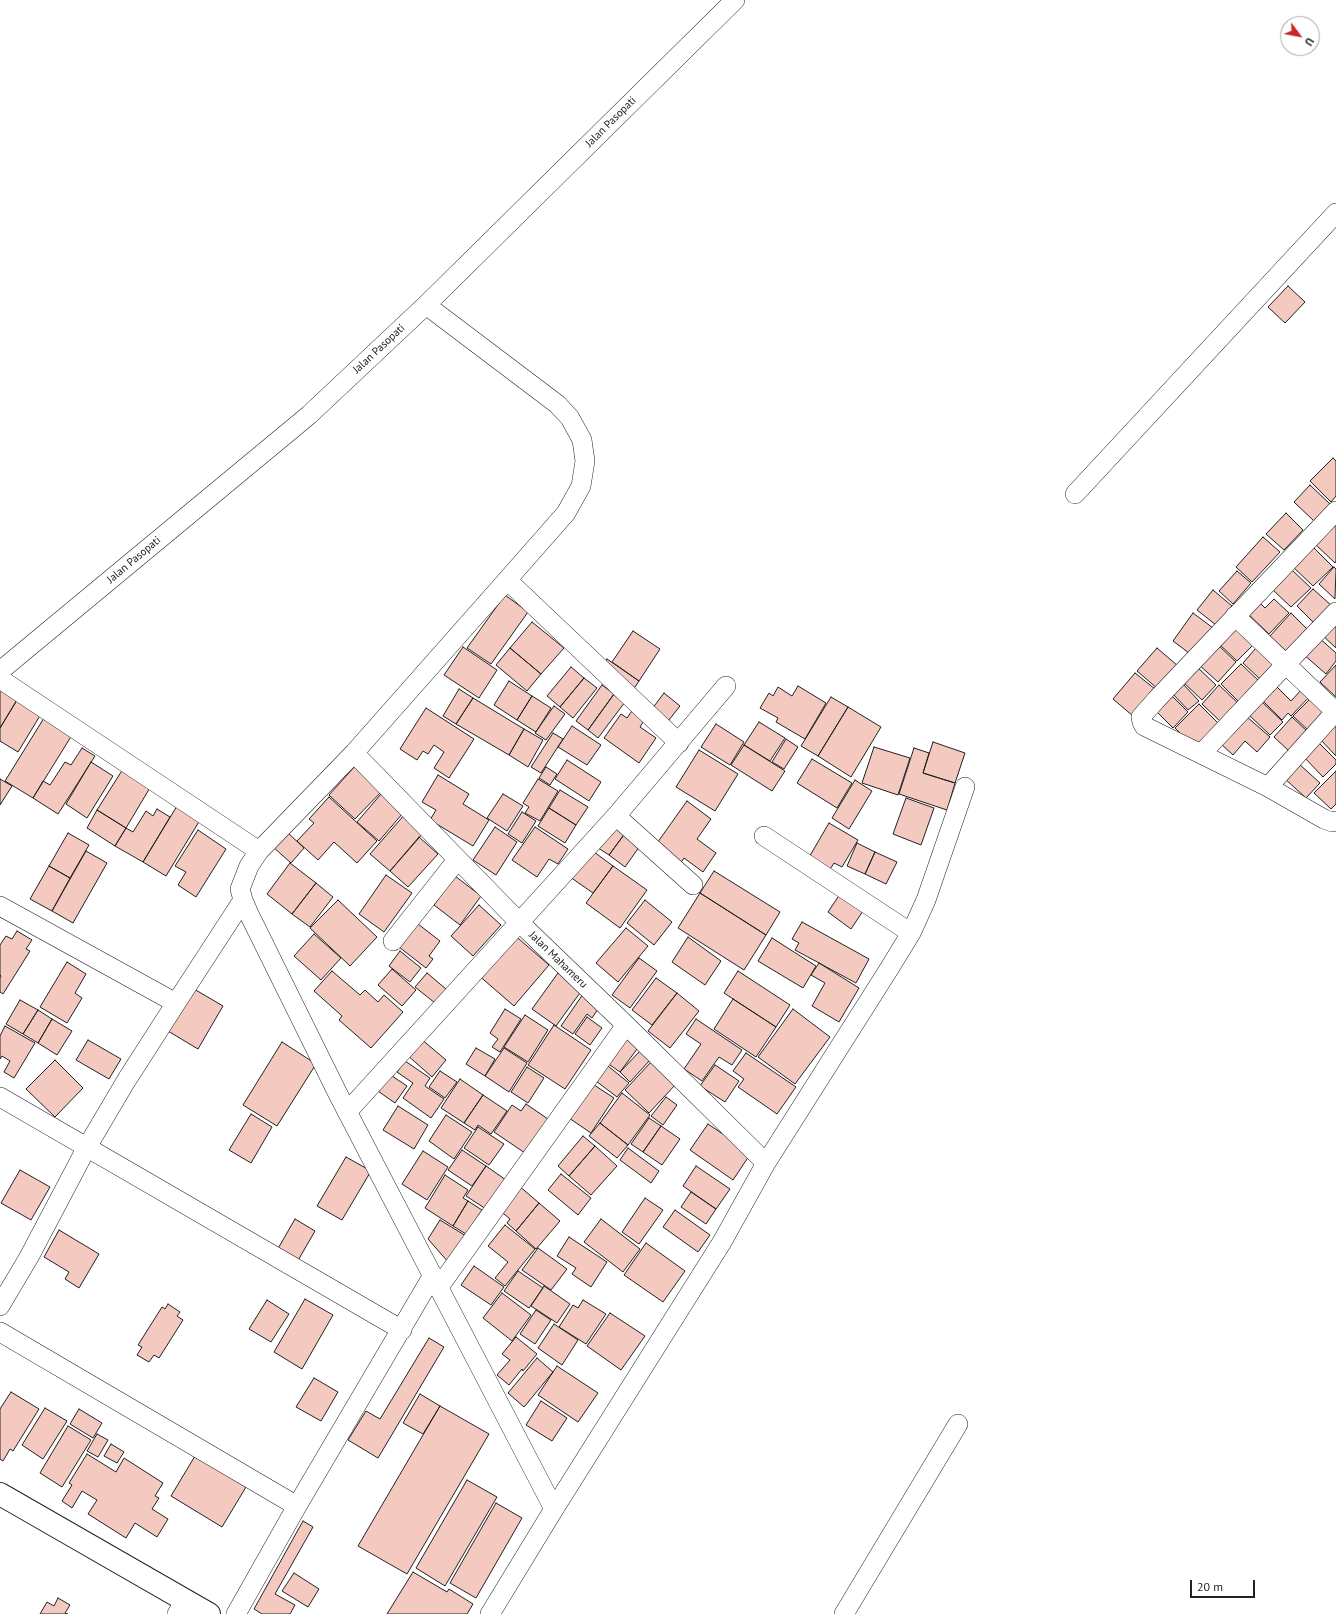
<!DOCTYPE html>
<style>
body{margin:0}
#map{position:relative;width:1336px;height:1614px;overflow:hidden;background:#fff;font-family:"PT Sans",sans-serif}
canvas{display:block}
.north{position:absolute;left:1280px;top:16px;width:40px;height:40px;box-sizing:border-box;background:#fff;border:1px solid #a7a7a7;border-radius:50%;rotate:122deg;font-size:11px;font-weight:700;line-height:16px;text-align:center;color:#222}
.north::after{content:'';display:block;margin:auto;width:14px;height:18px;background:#c62828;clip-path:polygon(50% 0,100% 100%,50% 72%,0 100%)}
.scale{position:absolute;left:1190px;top:1580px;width:65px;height:18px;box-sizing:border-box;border:2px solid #222;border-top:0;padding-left:5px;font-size:12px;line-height:14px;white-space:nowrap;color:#222;-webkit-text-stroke:3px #fff;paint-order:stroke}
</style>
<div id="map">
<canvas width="1336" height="1614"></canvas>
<div class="north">U</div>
<div class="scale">20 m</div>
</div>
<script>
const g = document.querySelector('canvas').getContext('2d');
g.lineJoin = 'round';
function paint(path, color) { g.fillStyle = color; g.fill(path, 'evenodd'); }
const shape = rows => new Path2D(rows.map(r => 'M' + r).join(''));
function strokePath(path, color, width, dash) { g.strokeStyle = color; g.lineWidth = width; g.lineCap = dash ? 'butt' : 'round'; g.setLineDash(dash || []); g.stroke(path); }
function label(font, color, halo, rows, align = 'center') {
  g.font = font + ' "PT Sans",sans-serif'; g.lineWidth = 3; g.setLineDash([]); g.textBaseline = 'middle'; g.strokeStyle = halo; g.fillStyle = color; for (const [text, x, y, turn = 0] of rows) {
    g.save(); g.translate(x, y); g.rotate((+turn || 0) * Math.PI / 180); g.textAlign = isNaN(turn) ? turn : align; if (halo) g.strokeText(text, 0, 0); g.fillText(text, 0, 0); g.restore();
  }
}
const building = shape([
 [1288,286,1305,302,1285,323,1268,307,1288,286],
 [1333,458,1336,461,1336,496,1331,502,1310,481,1333,458],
 [1310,485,1330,504,1314,521,1294,502,1310,485],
 [1286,513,1303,530,1284,550,1266,534,1286,513],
 [1334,524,1336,525,1336,561,1335,563,1315,544,1334,524],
 [1263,537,1280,552,1252,582,1236,567,1263,537],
 [1312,546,1333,567,1313,586,1292,566,1312,546],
 [1334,567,1336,569,1335,599,1319,584,1334,567],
 [1292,570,1311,588,1291,607,1273,590,1292,570],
 [1237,571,1251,583,1233,604,1219,591,1237,571],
 [1313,589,1332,606,1315,624,1297,606,1313,589],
 [1213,590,1232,606,1216,625,1197,610,1213,590],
 [505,595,528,612,491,664,467,648,505,595],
 [1256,599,1265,608,1274,599,1289,613,1269,634,1245,611,1256,599],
 [1193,613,1213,628,1193,656,1173,641,1193,613],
 [1291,613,1307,629,1286,651,1270,636,1291,613],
 [1336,618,1336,648,1321,634,1336,618],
 [532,622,564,648,541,674,510,648,532,622],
 [1235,624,1254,644,1237,661,1217,642,1235,624],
 [633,631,660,649,639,681,612,662,633,631],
 [1318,637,1336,653,1336,661,1326,674,1303,654,1318,637],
 [1216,643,1236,662,1218,682,1197,663,1216,643],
 [463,647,497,670,479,698,444,675,463,647],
 [510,648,541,674,527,691,496,665,510,648],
 [1157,648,1178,666,1158,689,1137,671,1157,648],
 [1256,648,1274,665,1261,680,1243,663,1256,648],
 [607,659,639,681,633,690,601,669,607,659],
 [1241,664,1259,681,1239,702,1221,684,1241,664],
 [1336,665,1336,697,1320,682,1336,665],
 [1196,666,1216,685,1202,700,1182,681,1196,666],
 [571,667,584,678,560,707,547,696,571,667],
 [1135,673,1155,689,1133,716,1113,699,1135,673],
 [584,678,597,688,573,718,560,707,584,678],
 [509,681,532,696,517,720,494,705,509,681],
 [1182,683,1199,701,1188,710,1172,693,1182,683],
 [602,685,614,694,588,730,576,721,602,685],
 [1219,685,1240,705,1222,723,1202,704,1219,685],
 [798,686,826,703,805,739,776,722,778,718,760,708,769,693,773,696,778,687,792,696,798,686],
 [1276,686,1291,701,1303,688,1311,695,1291,716,1288,713,1282,720,1262,700,1276,686],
 [0,689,17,700,0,728,0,689],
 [459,689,473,698,456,724,443,716,459,689],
 [664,693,680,706,665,725,649,713,664,693],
 [614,694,625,702,598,738,588,730,614,694],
 [1170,694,1188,712,1173,728,1155,710,1170,694],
 [532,696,551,708,536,732,517,720,532,696],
 [831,697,848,707,818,756,801,746,831,697],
 [473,698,524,729,509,755,456,724,473,698],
 [1311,698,1326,712,1309,731,1293,716,1311,698],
 [17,700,41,714,18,752,0,741,0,728,17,700],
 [1261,701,1283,722,1270,735,1249,715,1261,701],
 [1199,704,1219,724,1195,748,1175,728,1199,704],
 [554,706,565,714,546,740,535,733,554,706],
 [848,707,881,727,851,777,818,756,848,707],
 [426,708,474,739,449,778,434,768,444,752,434,745,428,754,423,751,417,760,400,749,426,708],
 [634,708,647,716,640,727,656,738,639,763,604,738,621,714,627,718,634,708],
 [1246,716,1270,737,1257,752,1245,741,1233,755,1221,744,1246,716],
 [1292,717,1309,733,1290,752,1274,737,1292,717],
 [44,718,72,735,33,798,5,781,44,718],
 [759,722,785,738,770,761,744,745,759,722],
 [1336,723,1336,756,1320,739,1336,723],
 [716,724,744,742,730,765,701,747,716,724],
 [572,726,601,745,587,765,558,747,572,726],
 [524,729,543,740,528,767,509,755,524,729],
 [553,733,563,739,541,773,531,767,553,733],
 [786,739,798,747,784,769,772,762,786,739],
 [1317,741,1336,760,1336,764,1323,777,1302,755,1317,741],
 [933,742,965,753,955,783,923,773,933,742],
 [744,745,785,771,772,791,731,765,744,745],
 [874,747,910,758,898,795,862,783,874,747],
 [82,748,95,756,58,814,33,798,43,781,50,785,65,762,71,765,82,748],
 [914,748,929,753,923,773,955,783,947,810,899,794,914,748],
 [699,750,738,774,715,811,676,787,699,750],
 [812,759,852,783,837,808,797,783,812,759],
 [567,760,601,782,589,801,555,779,567,760],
 [91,762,113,776,87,818,66,804,91,762],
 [1298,763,1320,783,1306,798,1284,778,1298,763],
 [356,765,383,790,355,819,329,795,356,765],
 [546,767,557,774,550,785,539,778,546,767],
 [123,769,151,786,126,828,97,810,123,769],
 [1336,771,1336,804,1331,809,1314,793,1336,771],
 [438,775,469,794,463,804,489,820,473,846,430,820,436,810,422,802,438,775],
 [0,779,12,786,0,805,0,779],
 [538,779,558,791,540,821,525,813,529,807,523,803,538,779],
 [855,780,872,791,849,829,832,818,855,780],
 [560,790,588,807,576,825,549,808,560,790],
 [381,794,403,813,379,841,357,822,381,794],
 [503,794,523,806,507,831,487,818,503,794],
 [329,797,377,841,357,863,334,842,318,860,297,841,314,823,309,819,329,797],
 [906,798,934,808,921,845,893,834,906,798],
 [687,801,711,819,697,839,716,853,703,872,684,858,680,864,655,846,687,801],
 [177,806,200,820,166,876,143,862,177,806],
 [549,808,576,825,565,843,538,826,549,808],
 [157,809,170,817,143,862,115,846,126,828,133,832,146,811,153,816,157,809],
 [97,810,126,828,115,846,87,828,97,810],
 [522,812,536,821,522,843,508,834,522,812],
 [406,813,425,831,390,871,370,854,406,813],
 [612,822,626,832,609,855,595,846,612,822],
 [829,823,858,840,842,867,834,863,829,871,808,859,829,823],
 [495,827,517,842,496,875,473,860,495,827],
 [535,827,568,849,558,864,549,859,537,877,512,860,535,827],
 [198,830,226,849,196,897,178,885,186,872,175,866,198,830],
 [287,832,304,848,291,863,273,847,287,832],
 [626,832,642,843,625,867,609,855,626,832],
 [68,833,89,845,70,878,49,866,68,833],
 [419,837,438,854,408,887,390,871,419,837],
 [857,843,875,852,865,874,847,866,857,843],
 [590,849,613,866,593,893,570,877,590,849],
 [86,851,107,863,73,923,52,911,86,851],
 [875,852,897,862,886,884,865,874,875,852],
 [290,863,316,883,292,914,267,894,290,863],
 [49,866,70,878,52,911,30,899,49,866],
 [613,866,647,890,620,928,586,903,613,866],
 [714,871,780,912,766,935,700,893,714,871],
 [386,875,412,893,384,932,359,914,386,875],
 [455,876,481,896,460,925,434,905,455,876],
 [316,883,333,897,310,927,292,914,316,883],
 [842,891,865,908,851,929,828,912,842,891],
 [700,893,766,935,744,970,678,928,700,893],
 [338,900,377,937,350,966,310,928,338,900],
 [645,900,672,922,654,945,627,923,645,900],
 [479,905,501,925,473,956,451,936,479,905],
 [802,922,869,959,856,983,795,950,799,943,792,939,802,922],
 [418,924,440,941,429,956,433,959,426,968,399,947,418,924],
 [626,928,648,946,618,982,596,963,626,928],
 [17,931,32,940,26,949,30,951,3,994,0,992,0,978,1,976,0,975,0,945,6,936,12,939,17,931],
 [512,933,549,965,514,1006,477,974,512,933],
 [314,934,341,958,321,980,294,956,314,934],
 [688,937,721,961,705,985,672,962,688,937],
 [772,938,816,966,803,988,758,961,772,938],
 [400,951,421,968,410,982,389,966,400,951],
 [639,958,657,971,630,1008,612,995,639,958],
 [67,962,86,974,75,993,82,998,67,1023,40,1007,67,962],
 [819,963,859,988,839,1022,812,1006,825,983,811,975,819,963],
 [392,969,416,990,402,1006,378,985,392,969],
 [332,971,360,995,365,990,378,1002,384,995,403,1012,371,1048,339,1020,342,1016,314,991,332,971],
 [738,971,790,1005,776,1027,724,993,738,971],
 [427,973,446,989,435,1003,415,987,427,973],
 [558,973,582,990,556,1026,532,1009,558,973],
 [656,978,677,993,652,1025,632,1010,656,978],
 [194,989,223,1006,198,1049,168,1031,194,989],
 [677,993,699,1011,670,1048,648,1031,677,993],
 [583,994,600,1006,592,1018,587,1014,573,1034,561,1026,583,994],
 [733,999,776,1027,756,1057,714,1029,733,999],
 [20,1000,38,1010,23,1034,6,1024,20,1000],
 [505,1009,521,1019,500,1052,492,1047,498,1039,490,1033,505,1009],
 [793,1009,830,1037,795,1084,758,1057,793,1009],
 [38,1010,52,1019,38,1043,23,1034,38,1010],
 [525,1015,548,1030,528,1062,504,1047,525,1015],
 [587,1017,602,1028,590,1045,575,1034,587,1017],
 [52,1019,72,1031,57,1055,38,1043,52,1019],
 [696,1019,742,1050,732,1065,719,1057,702,1081,684,1069,701,1044,686,1034,696,1019],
 [554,1025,591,1050,565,1089,528,1065,554,1025],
 [5,1026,35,1043,14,1078,4,1072,10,1061,2,1056,0,1059,0,1036,5,1026],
 [623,1032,640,1045,620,1072,603,1060,623,1032],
 [420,1038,446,1060,432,1077,406,1054,420,1038],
 [88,1040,121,1059,109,1079,76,1060,88,1040],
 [282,1042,316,1064,277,1126,243,1105,282,1042],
 [476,1048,495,1059,485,1076,466,1064,476,1048],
 [504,1048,527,1063,509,1092,485,1076,504,1048],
 [640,1051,650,1060,630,1082,620,1072,640,1051],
 [746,1053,796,1087,777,1114,738,1087,744,1079,733,1071,746,1053],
 [55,1060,83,1088,55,1117,26,1089,55,1060],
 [405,1061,430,1078,425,1086,444,1099,431,1118,403,1098,413,1083,397,1072,405,1061],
 [652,1061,676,1084,649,1113,625,1090,652,1061],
 [715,1065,739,1081,725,1102,700,1086,715,1065],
 [608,1066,629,1083,617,1097,596,1081,608,1066],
 [527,1067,544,1078,528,1103,511,1092,527,1067],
 [440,1071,457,1082,445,1098,429,1087,440,1071],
 [386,1072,407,1086,395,1103,375,1089,386,1072],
 [460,1079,483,1095,464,1123,441,1108,460,1079],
 [588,1081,614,1098,591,1133,566,1116,588,1081],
 [622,1093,650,1115,628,1145,600,1123,622,1093],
 [483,1095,507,1111,491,1134,478,1125,475,1130,464,1123,483,1095],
 [666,1097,677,1105,663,1125,651,1116,666,1097],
 [526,1104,548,1119,525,1153,494,1132,512,1105,521,1111,526,1104],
 [398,1106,428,1125,414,1149,383,1130,398,1106],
 [251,1114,272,1127,251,1163,229,1150,251,1114],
 [446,1115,472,1132,454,1159,429,1141,446,1115],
 [649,1118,661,1126,643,1152,631,1144,649,1118],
 [600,1123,628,1145,617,1158,589,1136,600,1123],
 [708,1124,751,1153,733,1180,690,1150,708,1124],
 [661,1126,680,1139,662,1165,643,1152,661,1126],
 [478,1127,504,1144,489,1165,464,1148,478,1127],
 [583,1136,595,1146,569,1176,558,1166,583,1136],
 [595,1146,617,1166,591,1195,569,1176,595,1146],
 [628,1148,659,1171,651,1183,620,1160,628,1148],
 [462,1150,486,1166,472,1186,448,1170,462,1150],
 [423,1151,448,1167,427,1200,402,1184,423,1151],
 [346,1157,371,1171,342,1220,317,1206,346,1157],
 [486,1166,506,1180,486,1209,466,1196,486,1166],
 [696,1166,730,1189,716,1209,683,1186,696,1166],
 [20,1170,50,1187,31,1220,1,1203,20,1170],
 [561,1174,591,1198,578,1215,548,1190,561,1174],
 [445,1175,468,1190,463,1198,468,1201,453,1226,425,1208,445,1175],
 [518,1185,539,1203,516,1231,507,1223,510,1219,498,1209,518,1185],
 [691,1192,716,1209,706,1224,681,1207,691,1192],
 [645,1198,663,1210,639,1244,622,1232,645,1198],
 [468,1201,482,1210,466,1234,453,1226,468,1201],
 [539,1203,560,1221,536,1249,516,1231,539,1203],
 [675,1210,710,1235,698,1252,663,1227,675,1210],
 [295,1219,315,1231,296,1264,276,1252,295,1219],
 [601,1219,640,1249,623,1272,584,1242,601,1219],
 [440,1220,466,1236,449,1263,428,1239,440,1220],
 [505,1225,535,1249,505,1286,495,1278,508,1262,488,1246,505,1225],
 [59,1230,99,1254,79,1288,65,1279,69,1272,44,1257,59,1230],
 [569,1237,607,1262,591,1287,572,1274,576,1268,557,1256,569,1237],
 [646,1243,685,1271,663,1302,624,1275,646,1243],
 [538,1248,567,1269,551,1290,522,1270,538,1248],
 [474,1266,504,1287,491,1305,461,1285,474,1266],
 [518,1271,543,1288,529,1308,504,1291,518,1271],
 [544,1286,570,1304,557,1323,531,1306,544,1286],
 [502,1293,531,1315,512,1341,483,1318,502,1293],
 [305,1299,333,1315,302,1369,274,1352,305,1299],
 [267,1300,289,1314,271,1342,249,1329,267,1300],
 [583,1300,606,1314,586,1344,559,1327,573,1305,578,1308,583,1300],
 [168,1304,180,1312,177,1316,183,1320,159,1358,154,1355,149,1362,137,1355,142,1347,138,1345,162,1307,165,1309,168,1304],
 [536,1310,551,1320,535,1344,520,1334,536,1310],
 [610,1313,645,1336,621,1370,587,1346,610,1313],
 [554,1324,578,1340,562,1365,538,1348,554,1324],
 [516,1337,537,1354,523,1371,522,1369,509,1385,497,1375,510,1360,502,1354,516,1337],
 [429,1338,444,1347,378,1458,348,1440,366,1411,380,1419,429,1338],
 [537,1358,553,1372,524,1407,508,1393,537,1358],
 [557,1366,598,1393,578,1422,538,1395,557,1366],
 [314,1378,338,1392,321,1421,296,1407,314,1378],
 [11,1392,39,1409,13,1451,10,1449,3,1461,0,1459,0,1409,11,1392],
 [420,1394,440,1406,423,1434,403,1423,420,1394],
 [541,1401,567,1418,552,1441,526,1425,541,1401],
 [440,1406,489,1434,407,1574,358,1546,440,1406],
 [45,1408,67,1421,43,1459,22,1445,45,1408],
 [79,1409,102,1423,93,1438,70,1424,79,1409],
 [68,1426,91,1440,62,1487,40,1473,68,1426],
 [97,1434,108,1440,98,1457,87,1451,97,1434],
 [111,1444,124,1452,117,1463,104,1456,111,1444],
 [87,1454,116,1472,124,1458,163,1483,155,1496,159,1498,152,1509,168,1519,157,1537,135,1523,126,1538,88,1514,97,1500,82,1491,72,1508,62,1501,72,1485,69,1483,87,1454],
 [195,1456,246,1487,222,1527,171,1496,195,1456],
 [467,1480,497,1497,445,1586,416,1568,467,1480],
 [496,1503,522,1518,476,1598,450,1583,496,1503],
 [303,1521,313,1527,275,1594,295,1605,290,1614,262,1614,254,1609,303,1521],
 [413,1572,447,1592,449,1589,473,1604,467,1614,387,1614,413,1572],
 [294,1573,319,1589,308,1607,282,1591,294,1573],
 [58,1598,70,1605,65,1613,68,1614,40,1614,47,1602,54,1606,58,1598]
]);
const minor = shape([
 [426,305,557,404,570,418,582,440,585,461,581,486,566,513,507,580,354,753,259,851,249,866,240,889,243,900,249,914,339,1096,554,1509],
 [1075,494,1336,213],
 [507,580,679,743],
 [1336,612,1286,664,1201,754,1268,787,1324,819,1332,822,1336,821],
 [1235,616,1336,712],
 [0,671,309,415,426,305,735,0],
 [0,679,259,851],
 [354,753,520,923,626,1025,766,1163],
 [1201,754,1144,726,1142,722,1141,717,1156,700,1336,511],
 [1268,787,1336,711],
 [616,816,693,885],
 [764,836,911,933],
 [0,906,176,1003,126,1081,87,1147,29,1257,0,1306],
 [393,941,457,860],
 [176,1003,243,900],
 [0,1097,402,1330],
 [347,1112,616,816,726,686],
 [439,1287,626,1025],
 [0,1332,297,1506],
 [177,1614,185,1600],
 [236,1614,297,1506,433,1275],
 [490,1614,554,1509,722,1242,766,1163,889,969,911,933,926,900,965,787],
 [844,1614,958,1424]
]);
const secondary = shape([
 [0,1494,209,1614]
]);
const streetNames = [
 ["Jalan Pasopati",611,122,-45],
 ["Jalan Pasopati",379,349,-43],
 ["Jalan Pasopati",134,560,-40],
 ["Jalan Mahameru",558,960,44]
];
paint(building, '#f3c9c0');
strokePath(building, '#222', 1);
strokePath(minor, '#222', 20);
strokePath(secondary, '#222', 24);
strokePath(minor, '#fff', 19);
strokePath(secondary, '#fff', 22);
label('11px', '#222', '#fff', streetNames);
</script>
